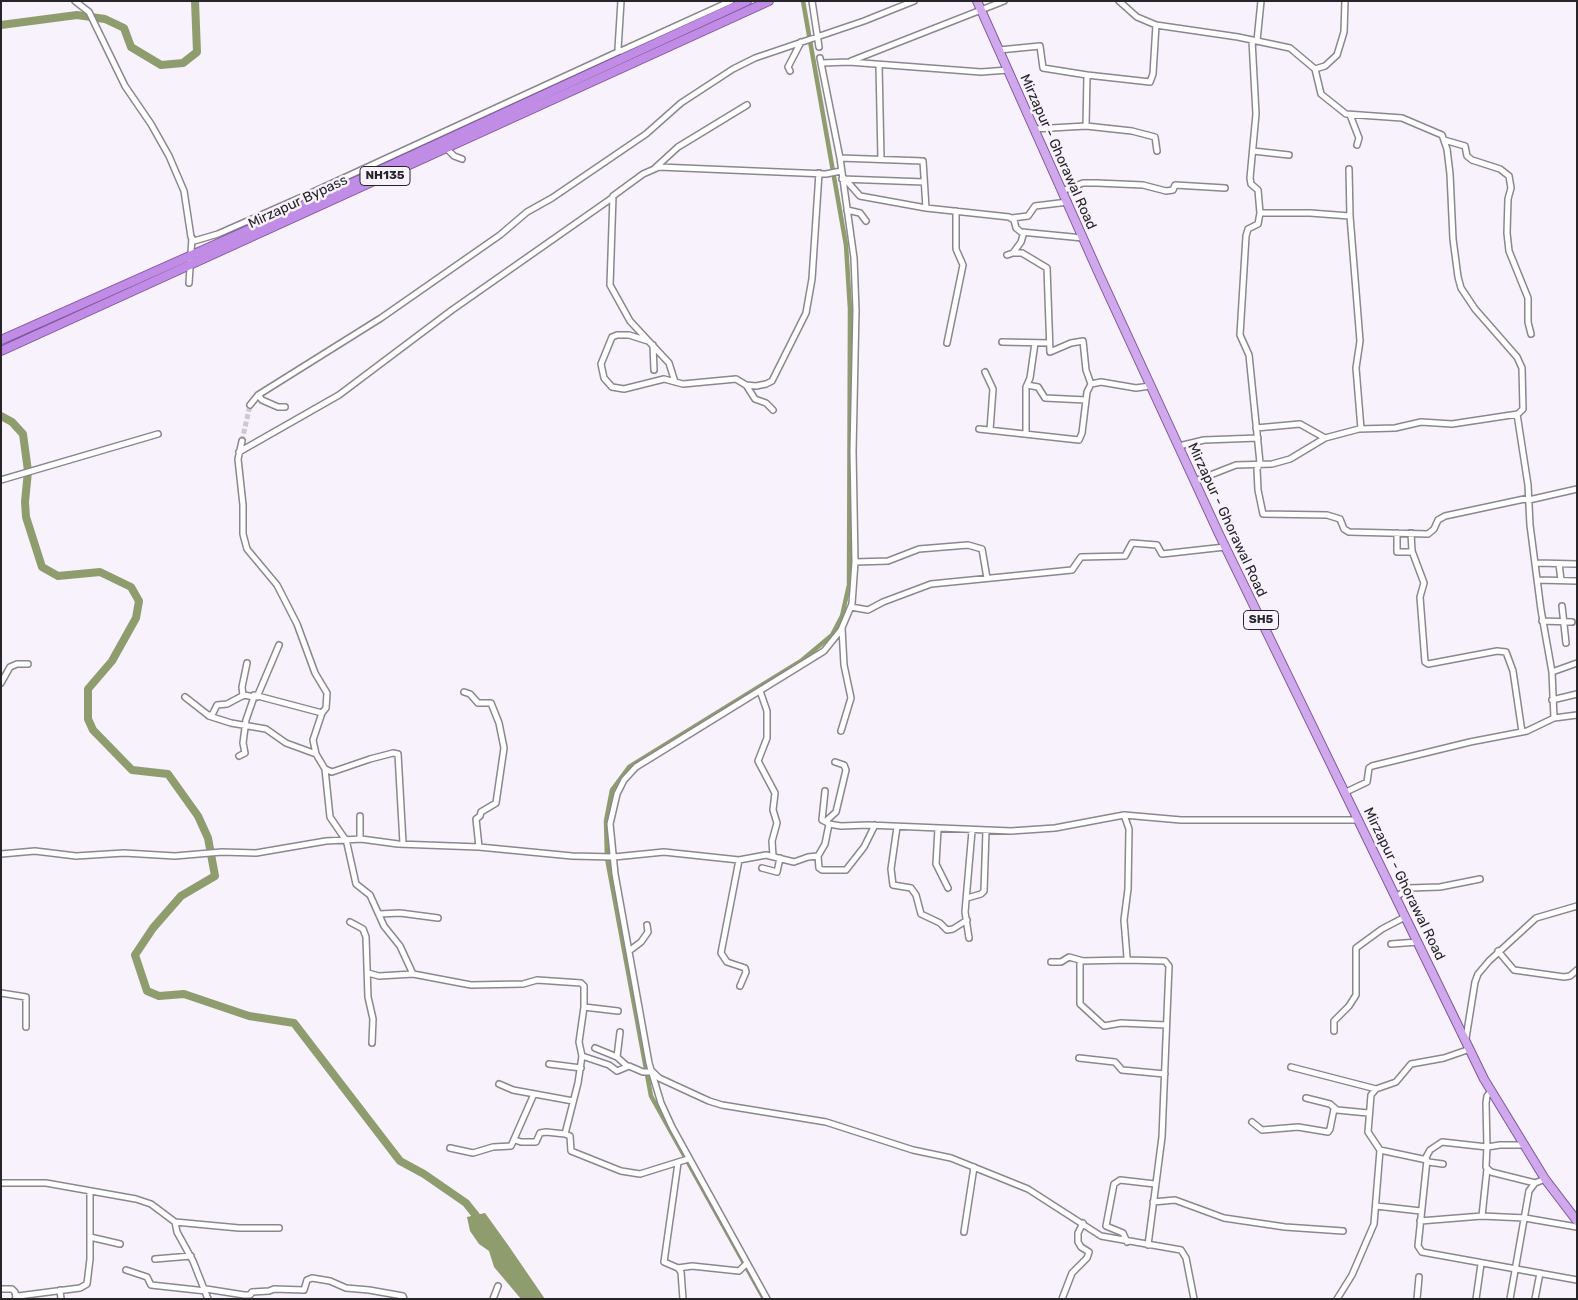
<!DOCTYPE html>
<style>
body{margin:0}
#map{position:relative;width:1578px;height:1300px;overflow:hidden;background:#f7f2fb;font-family:Rubik,sans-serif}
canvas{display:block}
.frame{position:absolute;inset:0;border:2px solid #272528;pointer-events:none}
</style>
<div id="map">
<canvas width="1578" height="1300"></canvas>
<div class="frame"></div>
</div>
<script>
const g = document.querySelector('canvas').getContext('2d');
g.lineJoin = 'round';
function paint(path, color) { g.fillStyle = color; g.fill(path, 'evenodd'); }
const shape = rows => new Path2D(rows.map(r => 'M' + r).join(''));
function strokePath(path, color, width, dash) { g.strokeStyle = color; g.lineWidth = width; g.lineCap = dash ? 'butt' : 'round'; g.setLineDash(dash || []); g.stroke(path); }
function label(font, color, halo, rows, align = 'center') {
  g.font = font + ' Rubik,sans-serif'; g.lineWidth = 5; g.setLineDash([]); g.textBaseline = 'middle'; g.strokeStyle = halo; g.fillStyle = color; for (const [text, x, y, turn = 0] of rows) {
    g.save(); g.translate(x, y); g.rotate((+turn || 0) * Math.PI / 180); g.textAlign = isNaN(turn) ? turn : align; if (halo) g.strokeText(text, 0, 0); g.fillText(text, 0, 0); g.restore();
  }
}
const water = shape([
 [485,1213,508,1245,545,1299,521,1299,494,1267,489,1251,479,1244,470,1231,467,1217]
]);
const canal = shape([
 [764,1299,651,1096,607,858,606,821,612,790,629,767,801,661,832,635,842,616,849,585,850,309,846,245,803,1]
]);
const river = shape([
 [1,25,77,15,105,19,124,28,131,47,161,65,183,63,197,52,195,1],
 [1,416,12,422,23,434,28,471,25,502,26,517,42,567,58,576,100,572,131,587,139,601,136,618,112,661,88,689,88,719,93,730,132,770,168,774,198,816,208,838,215,876,181,896,153,928,135,955,147,991,159,996,184,994,249,1016,294,1023,400,1161,424,1174,466,1203,481,1222]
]);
const minorTunnel = shape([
 [242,441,250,405]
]);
const minor = shape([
 [75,1,89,12,125,86,151,124,169,156,184,191,191,237,194,241,218,234,311,193,620,51],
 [621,1,618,49,621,51,731,1],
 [812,1,819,47],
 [1119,1,1137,17,1156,25,1238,37,1290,48,1315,69,1325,66,1337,55,1344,32,1345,1],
 [1252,40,1256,114,1250,178,1251,184,1258,190,1260,213,1258,224,1248,229,1246,236,1240,335,1249,355,1260,463,1257,469,1258,490,1263,514,1327,515,1340,519,1344,529,1349,532,1428,534,1434,529,1438,520,1445,516,1529,498],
 [1257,41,1261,1],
 [999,50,1040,46,1043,68,1087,75,1086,126],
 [820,58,840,158,854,258,856,310,853,451,855,562,852,604,841,630,824,651,636,767,624,780,617,794,610,824,615,874,649,1063,651,1070,659,1078,709,1101,722,1105,826,1122,913,1150,951,1158,1028,1189,1101,1236,1181,1250,1186,1258,1194,1299],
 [851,61,1004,1],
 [822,63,849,62,981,72,1008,70],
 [879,65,881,159],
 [790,71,788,67,801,42],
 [1087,75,1150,82,1153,74,1156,25],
 [1350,115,1359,138,1357,145],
 [1034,129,1086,126,1132,131,1155,137,1157,151],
 [1444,140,1465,146,1467,156,1472,160,1500,169,1509,176,1511,188,1508,199,1507,233,1509,251,1528,298,1528,322,1531,334],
 [440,142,454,156,462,159],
 [1253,151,1289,155],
 [840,158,923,161,926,208],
 [655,168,678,147,747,105],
 [1349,169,1350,216],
 [842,179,924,182],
 [845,179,860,196,926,208,1009,217,1014,220,1016,228,1021,232,1083,238],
 [1062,191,1083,183,1097,183,1143,185,1166,191,1173,190,1175,185,1225,188],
 [847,210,860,213,866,221],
 [1260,213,1310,213,1350,216,1360,341,1356,368,1361,429],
 [1012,218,1028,216,1035,206,1068,202],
 [1013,253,1022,253,1047,268,1050,352,1071,343,1083,341,1086,370,1091,384],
 [1007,255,1013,253,1021,242,1024,232],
 [189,283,192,238],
 [648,341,629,335,617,335,612,337,601,364,604,378,612,387,624,389,664,379,683,384,736,379,746,385,756,386,766,384,772,381,806,313,812,279,819,173],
 [1002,342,1049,343],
 [947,343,963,265,956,249,956,211],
 [653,345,654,370],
 [985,372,993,389,990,430],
 [675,382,669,363,630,321,610,285,613,196,643,174,659,167,826,174,841,171],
 [746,385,755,399,766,403,773,410],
 [1027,385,1038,387,1045,398,1086,400],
 [258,395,262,400,278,407,285,407],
 [250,405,258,395,381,318,500,235,527,212,552,198,646,134,681,103,733,69,755,58,864,21,914,1],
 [1517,414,1528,485,1530,525,1541,610,1552,672,1554,718],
 [1256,428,1300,424,1325,438,1359,429,1395,428,1421,422,1452,424,1518,414,1523,409,1522,368,1517,357,1475,309,1461,288,1458,277,1453,239,1450,174,1447,149,1442,135,1402,118,1346,114,1321,94,1315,69],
 [979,429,1079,440,1082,433,1087,392,1091,384,1101,382,1136,388,1150,386],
 [1026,434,1026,387,1030,378,1035,343],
 [242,441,238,459,243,505,243,534,247,549,277,585,297,624,315,673,327,693,326,708,322,713,313,740,316,754,325,769,332,772,370,759,393,753,398,754,403,843],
 [1179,446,1204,440,1258,438],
 [239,452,339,395,452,310,612,198],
 [1,480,158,434],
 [1195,481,1236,465,1272,464,1290,459,1325,438],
 [1529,500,1577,489],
 [1397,533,1397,552,1412,552],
 [1411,533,1412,551,1424,583,1420,597,1425,662,1428,664,1497,651,1506,652,1513,671,1522,732],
 [855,562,888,561,919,549,968,545,982,549,987,578],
 [1537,563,1577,564],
 [1559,564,1561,580],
 [1538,580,1577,581],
 [1562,606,1566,643],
 [851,607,868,610,883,602,931,584,1072,570,1081,557,1125,556,1132,543,1157,545,1162,554,1225,547],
 [1542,621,1572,622],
 [1552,672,1577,663],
 [1,683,10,667,17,664,28,664],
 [760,691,767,711,767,738,758,761,775,793,773,810,777,823,772,841,773,856],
 [464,692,470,694,478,703,491,703,499,723,504,748,496,803,481,812,480,816,476,819,479,847],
 [243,696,242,687,247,663],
 [185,697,208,715,212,715,217,705,227,704,244,695,254,697,254,695,322,713],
 [257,697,279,645],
 [1552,700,1577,694],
 [209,716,231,723,266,729,286,743,316,754],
 [841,731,851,698,844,665,842,628],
 [239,756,245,753,243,743,246,720,254,697],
 [325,769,330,817,345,839],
 [825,791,822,820,828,823],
 [1346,792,1367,782,1369,768,1372,766,1470,742,1527,731,1554,718,1577,715],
 [1124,815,1129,829,1128,889,1124,920,1127,957,1128,960,1165,961,1169,966,1162,1137,1148,1245],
 [360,816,360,839],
 [826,821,836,812,846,770,844,765,835,762],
 [897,827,891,869,893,885,911,888,916,895,921,914,940,923,947,930,953,929,967,920],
 [938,829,936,864,948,888],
 [346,839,356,884,370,895,384,926,400,946,413,974,471,985,523,984,537,980,581,983,584,986,584,1007,579,1042,582,1056],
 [1,854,35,851,76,856,124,853,175,856,222,852,256,853,326,841,361,839,398,844,479,847,572,856,614,857,664,852,739,860,766,855,794,862,808,857,818,856,825,844,829,824,841,826,868,825,1011,831,1055,828,1124,815,1181,820,1359,820],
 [818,856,819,868,822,870,846,870,864,847,875,825],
 [739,860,721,953,727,962,745,968,746,972,740,986],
 [762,868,777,872,780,858],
 [1396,897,1409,888,1440,887,1480,879],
 [967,898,981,894,984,891,986,831],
 [379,914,400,913,438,918],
 [350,922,363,929,366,937,368,997,373,1019,372,1043],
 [969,938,965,912,972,831],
 [1391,944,1418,942],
 [629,951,641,942,648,932,647,925],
 [1498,951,1514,970,1564,977,1570,976,1577,970],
 [1128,960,1080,961,1080,1004,1104,1026,1121,1023,1166,1025],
 [1051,962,1061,962,1069,957,1083,961],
 [368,973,379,976,413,974],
 [1,993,26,997,26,1027],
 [584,1007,618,1011],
 [1334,1031,1334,1021,1349,1006,1356,995,1356,948,1382,929,1405,917],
 [1466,1038,1475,982,1478,974,1489,961,1536,918,1577,906],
 [595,1048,617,1057,627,1066],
 [617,1057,620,1032],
 [1079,1058,1115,1062,1122,1070,1165,1074],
 [549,1064,581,1068],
 [1291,1067,1376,1089],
 [651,1072,643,1072,629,1066,617,1071,609,1065,582,1056,578,1083,565,1134,570,1136,571,1151,621,1171,640,1174,688,1159],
 [652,1073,661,1103,672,1127,767,1299],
 [499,1084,513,1090,573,1101],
 [1306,1098,1330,1104,1337,1110,1368,1113],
 [1252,1122,1262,1130,1298,1127,1328,1132,1330,1129,1334,1109],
 [515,1140,521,1142,536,1142,540,1133,546,1132,565,1134],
 [1525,1145,1500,1145,1487,1147,1486,1167,1491,1172,1535,1183],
 [450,1148,473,1153,493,1147,511,1146,534,1094],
 [1380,1150,1427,1160,1418,1246,1422,1252,1577,1280],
 [1425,1159,1430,1150,1442,1142,1487,1147,1486,1103,1487,1096,1491,1091],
 [1428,1162,1443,1164],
 [678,1163,664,1262,678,1268,692,1266,739,1271,747,1263],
 [1,1183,46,1183,136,1199,151,1204,175,1222,177,1232,193,1261,208,1299],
 [1153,1202,1175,1200,1224,1218,1285,1227,1343,1231],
 [1376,1206,1421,1211],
 [1482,1216,1487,1169],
 [1420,1221,1482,1216,1525,1218,1577,1227],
 [175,1222,239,1228,279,1228],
 [964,1232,974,1167],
 [90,1237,120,1244],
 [1127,1242,1123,1233,1106,1226,1114,1184,1120,1180,1155,1184],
 [155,1259,191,1256],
 [678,1268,681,1272,683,1299],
 [126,1270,147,1277,151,1285,206,1291],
 [1,1289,12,1289,15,1292,16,1297],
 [206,1289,244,1295,250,1295,252,1292,269,1291,274,1289,304,1290,307,1280,312,1278,330,1281,346,1288,369,1290,403,1296,404,1299],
 [60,1290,61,1299],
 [15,1299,18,1296,80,1288,87,1284,90,1259,90,1191],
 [493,1299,498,1286],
 [1062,1299,1072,1273,1087,1258,1089,1252,1081,1247,1078,1242,1078,1233,1083,1223],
 [1337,1299,1352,1275,1374,1224,1380,1150,1368,1132,1371,1095,1376,1089,1396,1082,1411,1064,1444,1058,1470,1049],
 [1417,1299,1419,1277],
 [1476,1299,1481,1264],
 [1510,1299,1529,1191,1535,1183,1545,1179],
 [1535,1299,1540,1273]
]);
const primary = shape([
 [977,1,1099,274,1219,534,1484,1079,1545,1179,1577,1221]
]);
const trunk = shape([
 [1,340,313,201,747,1],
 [1,351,769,1]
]);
const shields = [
 [385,176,50],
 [1261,620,35]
];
const shieldNames = [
 ["NH135",385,176],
 ["SH5",1261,620]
];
const streetNames = [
 ["Mirzapur - Ghorawal Road",1058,152,66],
 ["Mirzapur Bypass",298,202,-25],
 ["Mirzapur - Ghorawal Road",1227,520,65],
 ["Mirzapur - Ghorawal Road",1404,884,64]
];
paint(water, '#8f9d6e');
strokePath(canal, '#8f9d6e', 4.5);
strokePath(river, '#8f9d6e', 8);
strokePath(minorTunnel, '#cdc9d1', 5, [5, 2.5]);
strokePath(minor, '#8b878f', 8);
strokePath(primary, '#81569f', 10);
strokePath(trunk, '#81569f', 10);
strokePath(minor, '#fff', 5);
strokePath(primary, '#d0a9ec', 8);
strokePath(trunk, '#c08ce6', 8);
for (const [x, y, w] of shields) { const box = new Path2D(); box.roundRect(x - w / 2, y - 9.5, w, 19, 4); g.fillStyle = '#f7f2fb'; g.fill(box); strokePath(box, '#272528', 1); }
label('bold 12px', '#272528', null, shieldNames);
label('14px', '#272528', '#f7f2fb', streetNames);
</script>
